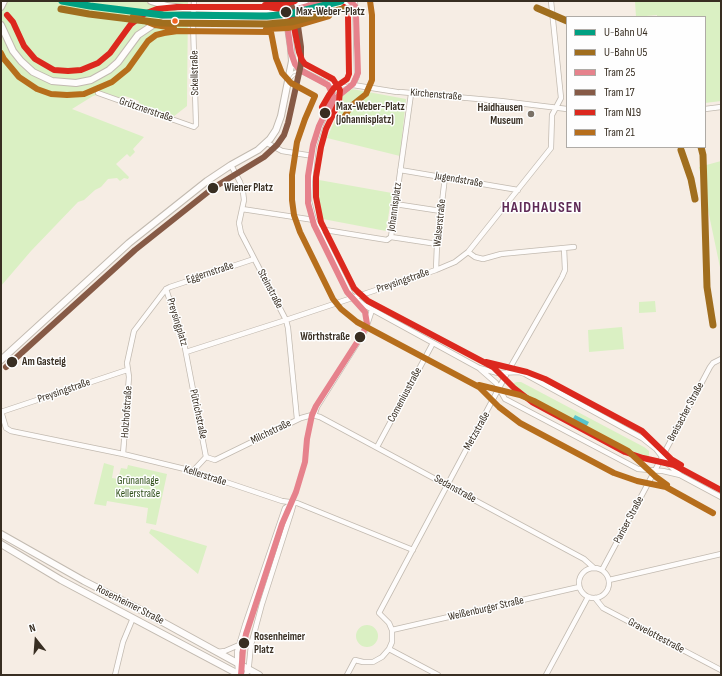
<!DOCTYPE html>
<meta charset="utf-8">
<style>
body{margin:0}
#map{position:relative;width:722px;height:676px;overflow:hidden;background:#f6ede4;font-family:"Sofia Sans Condensed",sans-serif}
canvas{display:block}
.frame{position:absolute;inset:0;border:2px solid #382e22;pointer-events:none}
.legend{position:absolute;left:566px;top:16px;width:140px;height:132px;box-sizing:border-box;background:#fefefe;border:1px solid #afaba6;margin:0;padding:5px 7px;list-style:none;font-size:12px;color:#382e22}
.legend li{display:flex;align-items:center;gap:8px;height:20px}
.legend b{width:20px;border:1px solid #afaba6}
.north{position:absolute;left:16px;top:620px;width:40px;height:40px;-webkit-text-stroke:3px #fefefe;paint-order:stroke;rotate:343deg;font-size:11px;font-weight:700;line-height:16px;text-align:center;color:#382e22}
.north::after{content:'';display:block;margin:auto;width:14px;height:18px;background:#382e22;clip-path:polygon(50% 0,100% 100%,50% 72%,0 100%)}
</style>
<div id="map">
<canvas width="722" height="676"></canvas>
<div class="frame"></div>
<ul class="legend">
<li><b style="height:5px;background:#00a082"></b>U-Bahn U4</li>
<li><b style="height:5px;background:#a06e1e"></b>U-Bahn U5</li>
<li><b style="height:5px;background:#e6828c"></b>Tram 25</li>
<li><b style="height:5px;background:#865a46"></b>Tram 17</li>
<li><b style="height:5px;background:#dc281e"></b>Tram N19</li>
<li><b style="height:5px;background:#b66e1c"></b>Tram 21</li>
</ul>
<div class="north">N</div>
</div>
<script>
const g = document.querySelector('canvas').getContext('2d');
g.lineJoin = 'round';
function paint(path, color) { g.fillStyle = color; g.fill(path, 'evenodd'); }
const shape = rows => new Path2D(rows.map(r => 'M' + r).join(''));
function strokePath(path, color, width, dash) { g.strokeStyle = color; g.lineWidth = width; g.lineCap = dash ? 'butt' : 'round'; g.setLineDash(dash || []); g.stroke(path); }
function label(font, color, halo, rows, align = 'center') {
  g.font = font + ' "Sofia Sans Condensed",sans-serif'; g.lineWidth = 3; g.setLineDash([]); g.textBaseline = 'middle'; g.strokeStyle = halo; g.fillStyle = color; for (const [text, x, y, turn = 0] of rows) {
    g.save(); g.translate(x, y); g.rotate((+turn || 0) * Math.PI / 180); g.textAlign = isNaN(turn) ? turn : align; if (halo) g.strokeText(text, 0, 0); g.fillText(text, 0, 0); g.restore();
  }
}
const green = shape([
 [1,1,188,1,187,106,173,117,138,105,139,101,125,96,123,99,106,93,93,96,72,109,144,137,133,149,135,152,130,157,127,154,116,164,129,177,128,179,124,178,120,181,117,178,108,179,101,187,95,190,84,200,78,202,31,251,1,286],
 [635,1,721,1,721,101,705,103,705,17,657,17,657,15,636,17],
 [352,89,406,99,400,156,327,138,340,109,336,106,338,101,342,96],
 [721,161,721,272,699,167],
 [319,180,392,193,386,231,323,219,316,195],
 [655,301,656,312,639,313,639,302],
 [622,327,624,349,589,352,588,330],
 [517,382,521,382,644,447,649,451,649,458,644,461,638,460,515,395,513,392,512,387,514,383],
 [104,463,114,466,112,478,118,479,121,468,127,469,128,465,167,474,156,525,146,523,148,508,107,501,106,506,94,504],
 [151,529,207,546,198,574,149,533],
 '356 636a11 11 0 1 1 22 0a11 11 0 1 1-22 0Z'
]);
const water = shape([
 [575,415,589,422,585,429,571,422]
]);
const street = shape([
 [292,61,295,66,303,71],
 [289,78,295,73,302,71,324,82,337,86,347,87,353,85,397,92],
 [326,83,332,87,333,95,320,127,314,146,310,181,309,201,314,220,351,295,364,305,479,368,498,373,519,372,525,374,642,438,656,449,666,462,680,475],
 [353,85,357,76,355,1],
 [400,92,501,101,567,109],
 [98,93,194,127,196,125,193,22,194,1],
 [333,100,340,93,348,88],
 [705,109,721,107],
 [267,143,282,151,313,156],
 [231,165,240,182,243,192,244,200,239,223,241,233,286,320,288,328,297,419],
 [400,170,518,190],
 [395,204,441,211],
 [242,209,314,220],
 [319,229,387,240,391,237,411,94],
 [391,237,437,244],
 [468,252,475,257,483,259,501,254,574,247],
 [436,270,437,244,445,177],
 [166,289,184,343,206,457],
 [186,352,286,320,436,270,455,262,468,252,551,148,552,115,561,98,551,1],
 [480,369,496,383,505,399,509,401,638,469,663,471,680,475,721,497],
 [1,411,6,428,11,431,123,454,193,471,282,501,297,503,413,550],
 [1,412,127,370],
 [314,416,317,407,365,331,372,310],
 [377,447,433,343],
 [123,454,129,377,127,363,134,331,166,289,170,287,254,259],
 [206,457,215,460,301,418,312,415,320,417,584,559,594,568],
 [193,471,206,457],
 '579 583a15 15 0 1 1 30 0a15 15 0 1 1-30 0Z',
 [602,570,710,367,713,363,721,359],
 [609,580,721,554],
 [595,598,603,608,721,670],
 [392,630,579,587],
 [389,649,438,675],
 [217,652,225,651,239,645],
 [238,673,237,652,245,625,285,508,294,502],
 [115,675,123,642,133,618],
 [246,675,249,665,251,645,262,604,292,510,294,502],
 [347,675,355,660,363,662,373,662,382,657,389,649,392,642,392,630,389,623,379,613,507,373,562,277,565,270,564,248],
 [546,675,588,597]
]);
const secondary = shape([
 [151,1,167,6,183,8,259,10,277,9,305,1],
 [1,7,4,1],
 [1,25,13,51,21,61,33,72,52,81,76,83,91,80,109,70,118,62,138,35,153,25,162,22,194,18,297,15,351,1],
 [1,360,129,243,207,181,231,165,258,150,270,139,276,130,281,116,292,61,291,48,288,27,281,1],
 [1,534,84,581,137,608,259,675],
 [1,544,61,580,240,675]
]);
const tram = shape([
 [283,1,287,6,293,9,319,3],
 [322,81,338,88,351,86,357,78,358,61],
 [288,84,290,78,293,74,300,72,305,72]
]);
const tram1 = shape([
 [332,113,337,97,353,84,358,73,356,15,355,6,350,1],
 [241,675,243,649,246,634,282,524,296,492,305,462,307,439,312,415,316,406,363,333,367,324,365,312,347,292,314,225,308,203,308,176,313,145,319,126,332,99,332,93,328,85,300,70,295,64,291,53,287,23,289,16,294,10,325,1]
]);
const tram2 = shape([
 [6,367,135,250,213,188,264,157,277,145,284,135,288,123,301,64,301,47,298,26,290,1]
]);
const tram3 = shape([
 [265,5,284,4,295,1],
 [7,15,13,22,24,46,35,59,54,70,68,71,81,70,98,63,110,53,131,24,144,14,157,9,177,7,269,7,284,10,293,22,299,52,302,60,305,64,333,79,340,90,339,102,326,129,321,147,316,177,316,197,321,222,354,288,358,292,368,301,493,367,514,388,532,402,625,452,643,458,674,465,721,490],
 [322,107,329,95,334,88,347,79,349,74,348,16,347,10,344,7],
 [486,362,527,372,545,379,642,431,671,459,681,465]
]);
const tram4 = shape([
 [133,16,155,25,174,28],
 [266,29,288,28,329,16],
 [1,53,4,59,19,77,37,89,51,94,67,95,84,94,112,82,128,69,148,41,156,35,164,33,178,31,271,32,276,58,282,73,291,83,315,96,305,119,297,142,292,175,292,200,294,215,300,232,333,299,341,309,357,322,479,387,499,407,520,423,614,473,637,481,666,487,713,513],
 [343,119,351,106,366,94,372,80,372,15,370,1],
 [479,385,520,395,534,401,628,451,656,477,667,485]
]);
const metro1 = shape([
 [62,1,90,6,163,15,267,16,290,14,341,1]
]);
const metro2 = shape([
 [537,8,567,21],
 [61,9,89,14,162,23,267,24,291,22,343,9],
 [701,147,703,155,707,287,713,325],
 [681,150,691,179,695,199]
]);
const markers = [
 [286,12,6,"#382e22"],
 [175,21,3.5,"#f26522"],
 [325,113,6,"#382e22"],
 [531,114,4,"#7a7166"],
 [213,188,6,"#382e22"],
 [360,337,6,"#382e22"],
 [12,362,6,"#382e22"],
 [244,643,6,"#382e22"]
];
const stopNames = [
 ["Max-Weber-Platz",296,12],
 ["Max-Weber-Platz",336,107],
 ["(Johannisplatz)",336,120],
 ["Wiener Platz",224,188],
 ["Wörthstraße",350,337,"right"],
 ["Am Gasteig",22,362],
 ["Rosenheimer",254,637],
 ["Platz",254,650]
];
const streetNames = [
 ["Sckellstraße",195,73,-91],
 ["Kirchenstraße",436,95,5],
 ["Grütznerstraße",146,110,19],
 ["Jugendstraße",459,180,10],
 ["Johannisplatz",395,207,-82],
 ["Walserstraße",440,223,-84],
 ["Eggernstraße",210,273,-18],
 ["Preysingstraße",403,281,-19],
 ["Steinstraße",270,289,62],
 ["Preysingplatz",177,322,73],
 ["Preysingstraße",64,391,-19],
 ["Comeniusstraße",405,395,-62],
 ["Holzhofstraße",127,412,-86],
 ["Breisacher Straße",686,412,-62],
 ["Pütrichstraße",198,414,78],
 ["Metzstraße",477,431,-61],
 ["Milchstraße",271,432,-26],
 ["Kellerstraße",205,476,18],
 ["Sedanstraße",455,489,29],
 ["Pariser Straße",629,520,-62],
 ["Rosenheimer Straße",130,605,27],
 ["Weißenburger Straße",486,609,-13],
 ["Gravelottestraße",656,636,28]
];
const poiNames = [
 ["Haidhausen",523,108],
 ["Museum",523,121]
];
const parkNames = [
 ["Grünanlage",138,481],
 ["Kellerstraße",138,494]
];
const districtNames = [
 ["HAIDHAUSEN",542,208]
];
paint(green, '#daf0c3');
paint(water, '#58c5cc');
strokePath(street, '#c2bab0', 6);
strokePath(secondary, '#c2bab0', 8);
strokePath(street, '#fefcfb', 4.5);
strokePath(secondary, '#fefcfb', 6);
strokePath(tram, '#d7d4d0', 1);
strokePath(tram1, '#e6828c', 6);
strokePath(tram2, '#865a46', 6);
strokePath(tram3, '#dc281e', 6);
strokePath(tram4, '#b66e1c', 6);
strokePath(metro1, '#00a082', 7);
strokePath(metro2, '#a06e1e', 7);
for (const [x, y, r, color] of markers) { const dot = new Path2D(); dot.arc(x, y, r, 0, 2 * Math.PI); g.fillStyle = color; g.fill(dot); strokePath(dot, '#fefefe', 1.5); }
label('bold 11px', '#382e22', '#fefefe', stopNames, 'left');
label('11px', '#382e22', '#fefefe', streetNames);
label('bold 11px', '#382e22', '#fefefe', poiNames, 'right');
label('11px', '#31501b', '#fefefe', parkNames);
g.letterSpacing = '1px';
label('bold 15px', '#5f2a57', '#fefefe', districtNames);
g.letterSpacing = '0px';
</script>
